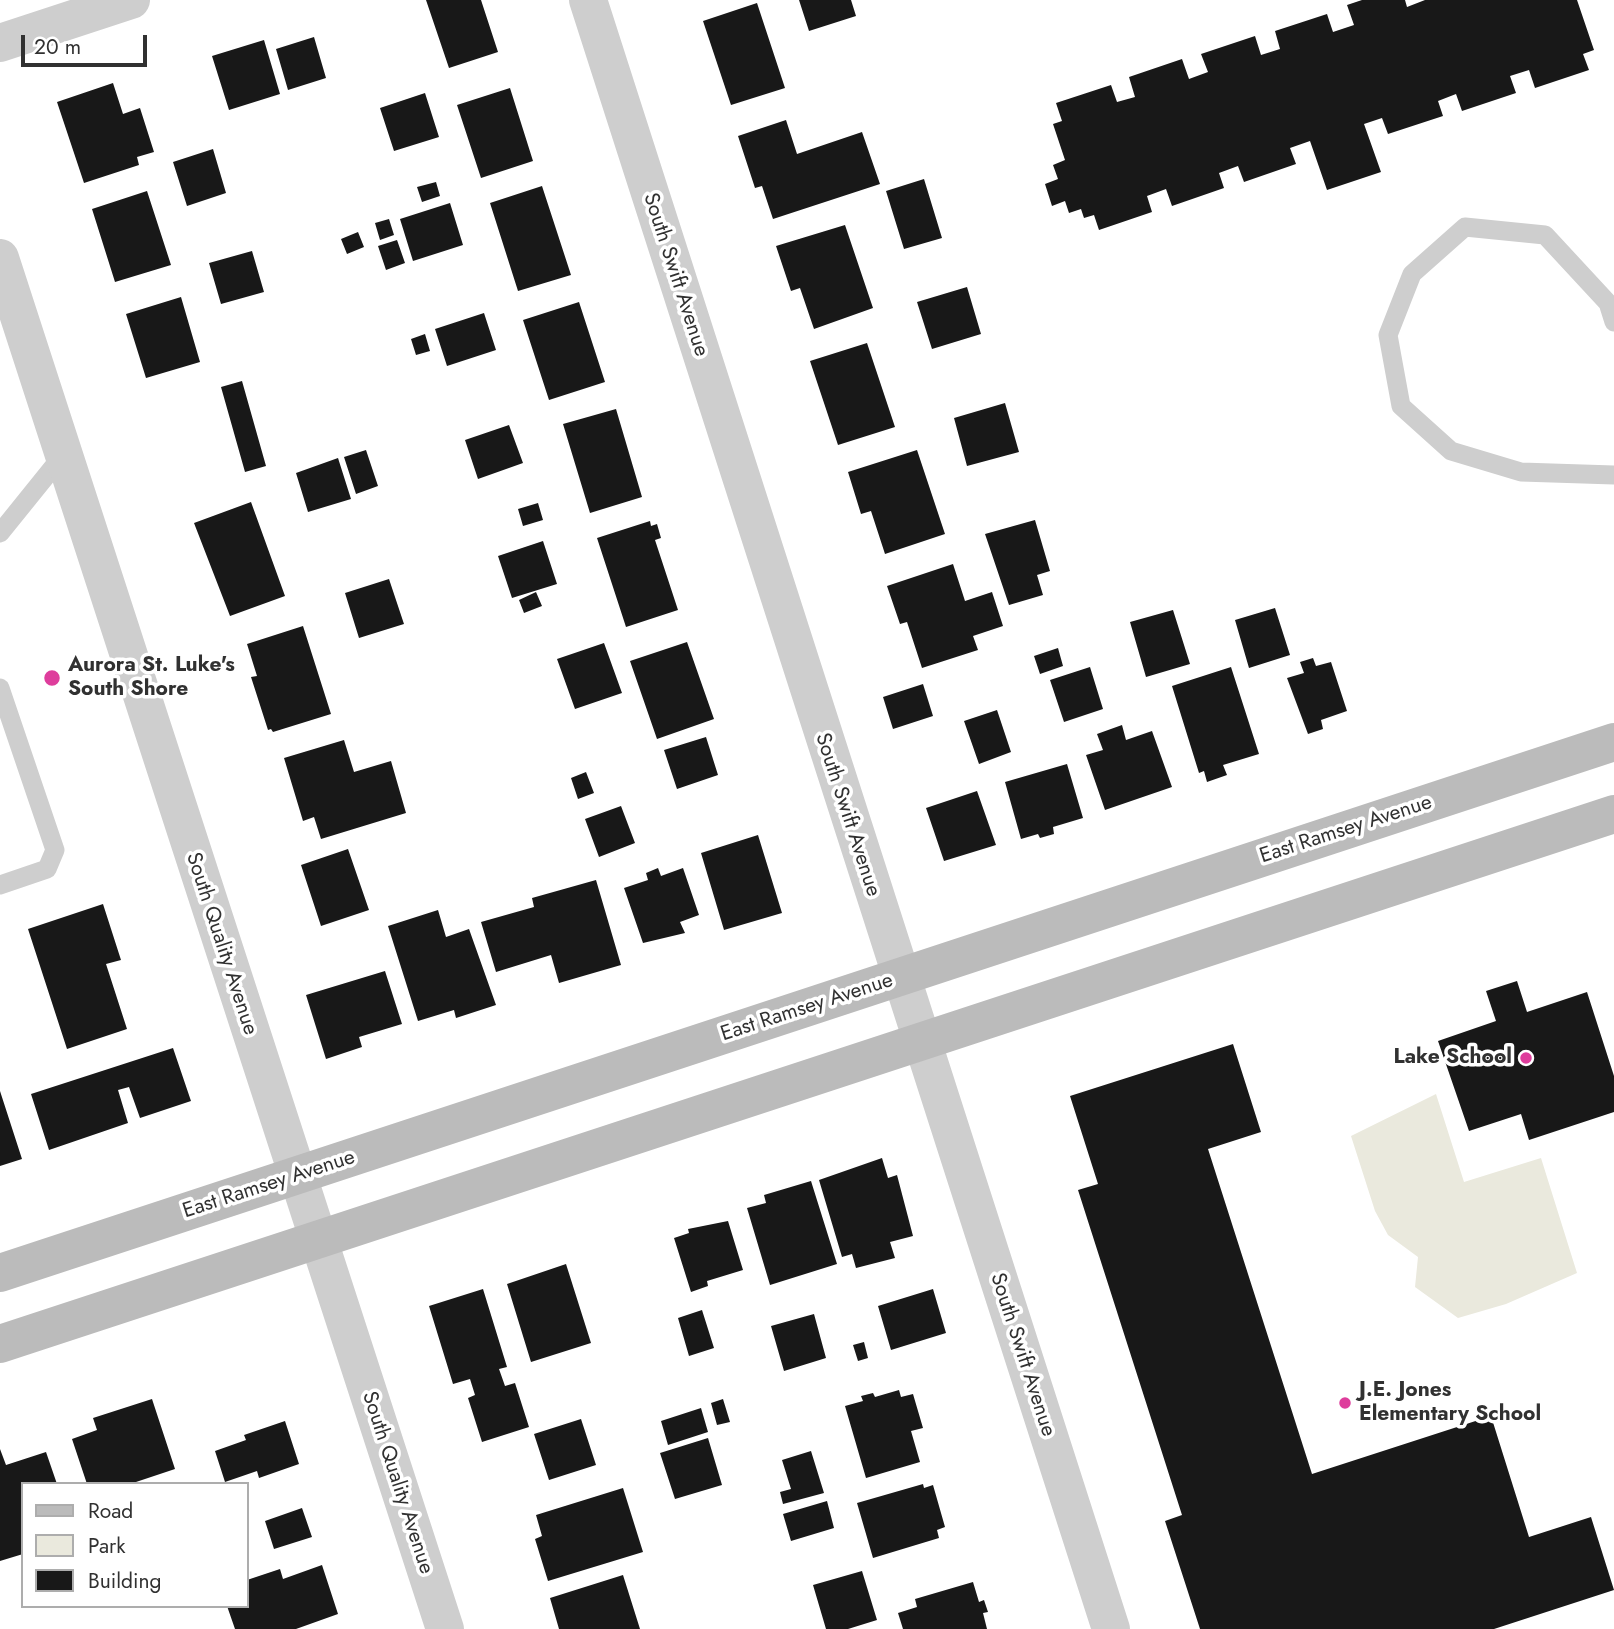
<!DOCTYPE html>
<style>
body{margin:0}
#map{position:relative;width:1614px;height:1629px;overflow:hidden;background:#fff;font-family:Jost,sans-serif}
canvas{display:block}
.legend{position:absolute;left:21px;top:1482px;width:228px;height:126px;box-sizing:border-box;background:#fff;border:2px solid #adadad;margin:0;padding:9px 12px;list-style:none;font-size:21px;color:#313131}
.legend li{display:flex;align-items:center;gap:14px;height:35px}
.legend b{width:35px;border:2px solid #adadad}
.scale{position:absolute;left:21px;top:35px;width:126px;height:32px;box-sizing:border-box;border:4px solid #313131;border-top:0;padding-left:9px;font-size:21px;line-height:24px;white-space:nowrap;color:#313131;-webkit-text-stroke:5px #fff;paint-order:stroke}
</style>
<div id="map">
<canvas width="1614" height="1629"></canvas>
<ul class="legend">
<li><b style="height:9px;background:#bbb"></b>Road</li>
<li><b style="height:19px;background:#eae9dd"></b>Park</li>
<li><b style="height:19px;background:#181818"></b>Building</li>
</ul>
<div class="scale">20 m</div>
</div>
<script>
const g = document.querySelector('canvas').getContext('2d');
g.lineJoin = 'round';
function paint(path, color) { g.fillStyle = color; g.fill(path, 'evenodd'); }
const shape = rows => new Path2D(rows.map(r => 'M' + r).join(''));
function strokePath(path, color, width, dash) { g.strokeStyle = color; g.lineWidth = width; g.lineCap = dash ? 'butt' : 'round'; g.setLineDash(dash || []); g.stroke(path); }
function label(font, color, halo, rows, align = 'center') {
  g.font = font + ' Jost,sans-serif'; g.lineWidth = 7; g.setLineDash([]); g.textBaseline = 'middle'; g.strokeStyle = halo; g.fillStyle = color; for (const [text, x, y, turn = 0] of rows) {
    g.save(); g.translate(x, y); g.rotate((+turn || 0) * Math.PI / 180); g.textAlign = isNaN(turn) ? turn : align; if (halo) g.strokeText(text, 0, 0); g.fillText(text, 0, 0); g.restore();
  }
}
const green = shape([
 [1436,1094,1464,1182,1541,1158,1577,1273,1506,1304,1458,1318,1415,1287,1418,1257,1388,1235,1375,1211,1351,1136]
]);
const building = shape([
 [426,0,481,0,498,52,449,68],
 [799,0,851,0,856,16,809,31],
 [1362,0,1405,0,1407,7,1425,0,1577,0,1594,50,1583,54,1589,70,1535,88,1529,70,1510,76,1516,93,1462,111,1456,94,1438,101,1443,116,1388,134,1382,118,1364,124,1381,172,1327,190,1310,141,1290,148,1296,164,1244,182,1238,166,1219,173,1224,188,1172,206,1166,189,1147,196,1152,212,1099,230,1094,215,1084,218,1081,209,1069,213,1065,201,1052,206,1045,184,1058,179,1053,165,1065,160,1053,124,1062,121,1056,103,1111,85,1117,102,1135,97,1129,77,1182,59,1189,79,1208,72,1201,54,1255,36,1261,55,1280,49,1275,31,1327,14,1333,32,1354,25,1347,5],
 [757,3,785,88,731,105,703,21],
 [314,37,326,78,288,90,276,49],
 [264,40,280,94,229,110,212,56],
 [113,83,123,114,140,108,154,152,137,157,139,165,84,183,57,102],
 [510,88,533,161,481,178,457,105],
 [425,93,439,137,394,151,380,108],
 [786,120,797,154,862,132,880,184,773,219,762,186,755,188,738,136],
 [213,149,226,193,187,206,173,162],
 [924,179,942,238,904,249,886,191],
 [436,182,440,196,422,202,417,187],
 [542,186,571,275,518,291,490,203],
 [147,191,171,265,115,282,92,209],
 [450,203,463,245,413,261,400,219],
 [389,219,394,235,380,240,375,223],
 [845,225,873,308,814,329,800,288,791,291,776,246],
 [358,232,364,247,347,254,341,239],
 [397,240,405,263,386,270,378,246],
 [252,251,264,292,221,304,209,263],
 [967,287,981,334,932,349,917,302],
 [181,297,200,362,146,378,126,314],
 [579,302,605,382,549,400,523,320],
 [484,313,496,350,447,366,435,329],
 [425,334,430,351,416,355,411,339],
 [867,343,895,427,838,445,810,361],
 [242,381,266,466,245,472,221,387],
 [1005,403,1019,452,967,466,954,418],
 [616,409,642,497,590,513,563,424],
 [509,425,523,463,478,479,465,440],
 [366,450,378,486,356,494,344,457],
 [917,450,945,534,885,554,871,511,861,514,848,472],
 [338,458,351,499,308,512,296,473],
 [251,502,285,596,230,616,194,523],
 [538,503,543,520,523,526,518,509],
 [1035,520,1050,571,1037,575,1043,595,1009,605,985,534],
 [650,521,651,526,657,524,661,538,655,540,678,610,626,627,597,538],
 [543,541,557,584,512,598,498,556],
 [953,564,965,601,992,592,1003,626,973,636,978,650,922,668,907,622,900,624,887,586],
 [389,579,404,624,359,638,345,593],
 [536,592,542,606,524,613,519,600],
 [1275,608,1290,655,1249,668,1235,620],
 [1173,610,1190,664,1146,677,1130,622],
 [303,626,331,714,273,732,271,729,268,730,251,677,257,676,247,644],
 [687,642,714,719,657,739,630,661],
 [604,643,622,693,575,709,557,659],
 [1058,648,1063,666,1040,674,1034,656],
 [1313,658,1316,666,1331,662,1347,711,1321,720,1323,729,1308,734,1287,678,1304,673,1300,662],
 [1090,667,1103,709,1064,722,1050,680],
 [1231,667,1259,754,1223,765,1227,775,1207,782,1204,771,1199,773,1172,686],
 [923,684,933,716,893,729,883,697],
 [997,710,1011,752,979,764,964,721],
 [1122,725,1126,740,1152,731,1172,787,1105,810,1086,755,1103,750,1097,734],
 [706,737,718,775,677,789,664,750],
 [344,740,354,772,391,761,406,813,321,839,314,817,303,821,284,758],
 [1067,764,1083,818,1053,827,1054,834,1040,838,1038,834,1021,839,1005,782],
 [586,772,594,793,578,799,571,778],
 [977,791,996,845,944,861,926,808],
 [621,806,635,843,599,857,585,819],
 [758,835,782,913,724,930,701,853],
 [348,849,369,910,321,926,301,865],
 [658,868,661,876,683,868,699,915,680,922,685,933,643,943,624,888,648,880,646,873],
 [596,880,621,965,559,983,551,955,496,972,481,922,534,907,532,898],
 [103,904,121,960,106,964,127,1029,67,1049,28,929],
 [438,910,446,937,469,929,496,1005,456,1018,454,1010,418,1021,388,926],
 [385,971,402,1024,359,1037,362,1047,326,1059,306,995],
 [1517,981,1527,1012,1587,992,1614,1076,1614,1112,1529,1140,1521,1114,1469,1131,1438,1041,1496,1021,1486,991],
 [1233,1044,1261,1132,1208,1149,1312,1474,1491,1416,1529,1537,1591,1517,1614,1590,1494,1629,1200,1629,1165,1521,1182,1515,1078,1190,1098,1184,1070,1096],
 [173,1048,191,1101,140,1118,129,1087,118,1090,128,1123,49,1150,31,1094],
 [0,1091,22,1159,0,1166],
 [882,1158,888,1178,897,1175,913,1236,890,1242,895,1258,856,1268,852,1254,842,1257,819,1180],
 [811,1181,837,1264,770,1285,747,1208,766,1203,764,1195],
 [728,1221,743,1270,707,1281,708,1286,691,1292,674,1238,689,1233,688,1229],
 [566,1264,591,1343,531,1362,507,1284],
 [483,1289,507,1367,499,1369,505,1386,515,1383,529,1427,482,1442,468,1398,475,1395,470,1379,453,1384,429,1306],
 [933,1289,946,1333,891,1350,878,1306],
 [702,1310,714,1348,689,1356,678,1318],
 [814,1314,826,1358,784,1371,771,1326],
 [864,1342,868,1358,858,1361,853,1345],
 [899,1390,901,1397,913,1394,923,1428,911,1431,920,1462,866,1478,845,1406,863,1401,861,1396,873,1393,875,1397],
 [152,1399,175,1469,130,1484,87,1484,72,1439,97,1430,93,1418],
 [723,1399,730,1422,717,1425,711,1403],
 [701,1408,708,1432,668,1445,661,1421],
 [581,1419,596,1465,549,1480,534,1434],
 [285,1421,299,1464,259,1478,257,1471,225,1482,215,1451,246,1440,244,1435],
 [708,1438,722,1485,675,1499,660,1453],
 [0,1449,6,1465,46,1452,57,1484,23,1484,23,1554,0,1561],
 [811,1451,824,1493,783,1504,780,1492,791,1489,782,1460],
 [923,1484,924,1488,933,1485,945,1527,937,1530,939,1538,873,1558,857,1503],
 [623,1488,643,1552,548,1581,535,1539,542,1536,536,1515],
 [827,1501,834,1528,791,1541,783,1514],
 [302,1508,312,1537,274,1549,265,1521],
 [322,1565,338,1614,296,1629,235,1629,227,1606,247,1606,247,1580,280,1569,283,1579],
 [862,1571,877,1620,848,1629,826,1629,813,1585],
 [623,1575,640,1629,559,1629,550,1598],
 [973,1582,979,1602,984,1600,988,1612,983,1613,987,1629,903,1629,898,1613,917,1607,915,1599]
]);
const lane = shape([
 [1614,322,1608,303,1545,235,1465,227,1412,274,1388,335,1401,406,1451,451,1521,472,1614,475],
 [0,533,63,455],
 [0,688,55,850,47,869,0,885]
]);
const street = shape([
 [588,0,1111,1629],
 [0,43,131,0],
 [0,258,445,1629]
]);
const secondary = shape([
 [0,1273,1614,742],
 [0,1344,1614,814]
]);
const markers = [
 [52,678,9,"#de3d9c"],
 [1526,1058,7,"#de3d9c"],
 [1345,1403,7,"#de3d9c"]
];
const streetNames = [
 ["South Swift Avenue",675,275,72],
 ["South Swift Avenue",847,815,72],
 ["East Ramsey Avenue",1346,830,-18],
 ["South Quality Avenue",221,944,72],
 ["East Ramsey Avenue",807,1008,-18],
 ["East Ramsey Avenue",269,1185,-18],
 ["South Swift Avenue",1022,1355,72],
 ["South Quality Avenue",397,1483,72]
];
const poiNames = [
 ["Aurora St. Luke's",68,666],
 ["South Shore",68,690],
 ["Lake School",1512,1058,"right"],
 ["J.E. Jones",1359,1391],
 ["Elementary School",1359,1415]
];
paint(green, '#eae9dd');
paint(building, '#181818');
strokePath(lane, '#cecece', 19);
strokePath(street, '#cecece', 38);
strokePath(secondary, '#bbb', 38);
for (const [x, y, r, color] of markers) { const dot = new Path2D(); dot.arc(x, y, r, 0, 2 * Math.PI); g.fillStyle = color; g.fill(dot); strokePath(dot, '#fff', 2.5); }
label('21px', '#313131', '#fff', streetNames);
label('bold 21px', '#313131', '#fff', poiNames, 'left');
</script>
